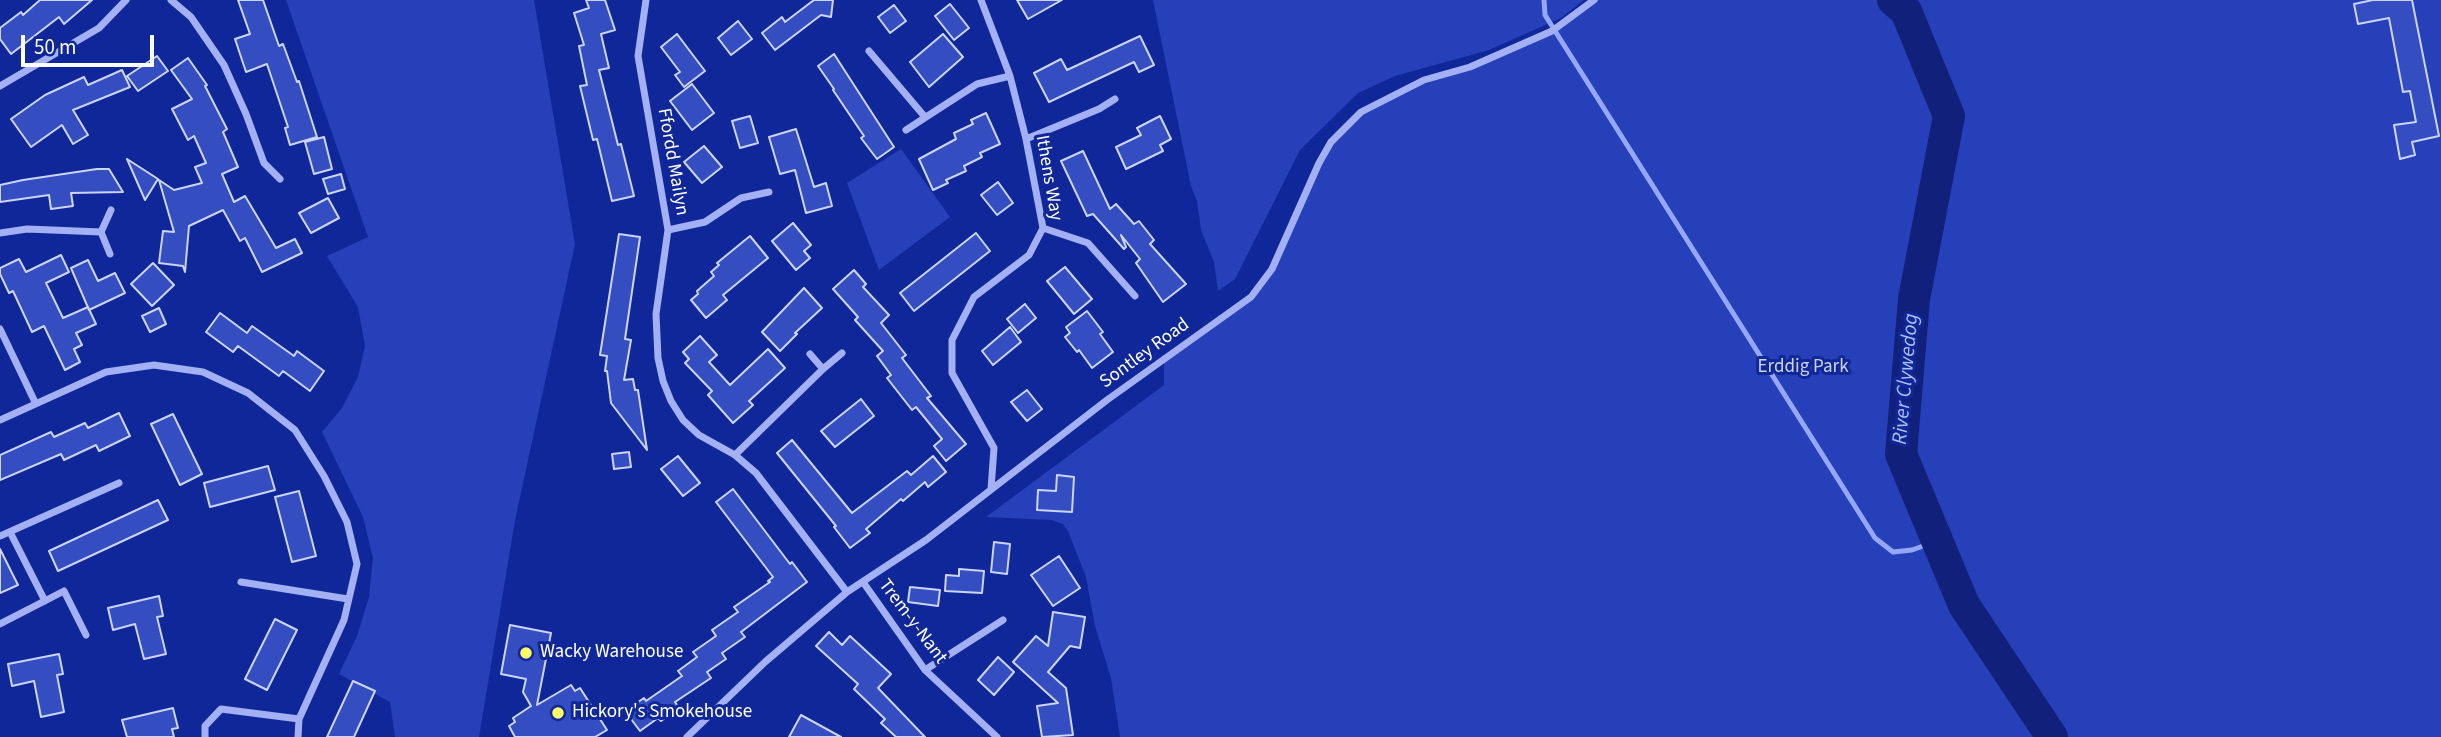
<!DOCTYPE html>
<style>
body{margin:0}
#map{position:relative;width:2441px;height:737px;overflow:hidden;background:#10279a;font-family:"Source Sans 3",sans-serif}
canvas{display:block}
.scale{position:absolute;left:21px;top:35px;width:133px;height:32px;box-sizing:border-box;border:4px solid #fff;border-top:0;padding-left:9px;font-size:21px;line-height:24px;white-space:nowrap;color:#fff;-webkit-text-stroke:5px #10279a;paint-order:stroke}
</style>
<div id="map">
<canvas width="2441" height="737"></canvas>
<div class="scale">50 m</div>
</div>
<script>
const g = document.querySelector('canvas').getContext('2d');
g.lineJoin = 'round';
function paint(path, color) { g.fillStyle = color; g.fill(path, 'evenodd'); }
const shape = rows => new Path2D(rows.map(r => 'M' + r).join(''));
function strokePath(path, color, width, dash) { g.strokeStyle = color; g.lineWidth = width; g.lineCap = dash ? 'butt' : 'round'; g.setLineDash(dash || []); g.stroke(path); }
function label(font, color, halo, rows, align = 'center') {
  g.font = font + ' "Source Sans 3",sans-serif'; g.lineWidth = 6; g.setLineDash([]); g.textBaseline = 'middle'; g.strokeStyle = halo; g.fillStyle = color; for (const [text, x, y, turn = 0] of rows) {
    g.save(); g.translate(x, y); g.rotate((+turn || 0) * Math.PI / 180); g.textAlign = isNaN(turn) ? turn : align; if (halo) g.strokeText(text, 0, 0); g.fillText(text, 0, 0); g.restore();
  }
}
const green = shape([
 [286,0,534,0,575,244,515,520,479,737,395,737,390,702,339,674,357,636,369,597,373,558,363,517,322,432,342,408,358,377,365,346,358,307,327,256,368,237],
 [1153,0,1584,0,1561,18,1489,50,1395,76,1358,93,1300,150,1235,279,1218,291,1214,262,1201,230,1197,201,1191,186],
 [1594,0,2441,0,2441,737,1120,737,1111,678,1095,626,1086,577,1068,531,1063,524,1051,520,986,517,1164,385,1164,359,1251,297,1272,269,1331,142,1361,112,1424,80,1470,67,1552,31],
 [901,149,950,217,879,270,847,183]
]);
const stream = shape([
 [1544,0,1545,15,1875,538,1893,552,1912,550,1937,541]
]);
const river = shape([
 [1893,0,1906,11,1949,116,1914,299,1901,454,1964,605,2052,737]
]);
const building = shape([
 [40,0,92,0,64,24,59,17,11,54,0,39,0,28,21,12,23,15,40,0],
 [238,0,263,0,279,46,283,44,297,82,299,81,317,137,290,145,285,128,288,127,267,64,246,72,235,39,250,34,238,0],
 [586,0,605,0,615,30,601,34,609,68,599,70,618,145,621,144,634,196,612,201,597,139,593,140,580,86,587,85,579,46,584,45,574,13,589,8,586,0],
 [814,0,833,0,831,17,821,15,775,50,762,33,782,17,785,22,814,0],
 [1017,0,1062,0,1028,19,1017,0],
 [2373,0,2412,0,2439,136,2412,142,2415,155,2400,159,2394,125,2416,122,2410,91,2403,92,2389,18,2358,24,2354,4,2373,0],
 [950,4,969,28,954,40,935,16,950,4],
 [894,5,906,21,890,33,878,17,894,5],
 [738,21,752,39,731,55,718,38,738,21],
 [677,34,705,71,684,87,675,75,680,72,661,47,677,34],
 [943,34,963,57,929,87,910,62,943,34],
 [1140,36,1154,65,1139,72,1134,62,1049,102,1034,73,1061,59,1067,70,1140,36],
 [834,54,894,147,877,159,861,138,864,136,833,90,834,89,818,66,834,54],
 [157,56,168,71,138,91,127,76,157,56],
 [188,58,207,85,205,86,227,129,223,132,238,167,222,174,234,202,245,196,276,248,295,239,302,253,262,272,245,238,240,241,223,210,189,226,185,272,183,266,159,263,163,231,174,232,159,180,174,190,202,183,195,167,206,163,194,136,188,140,172,109,192,99,171,70,188,58],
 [122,70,130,87,73,110,88,135,73,144,62,125,31,147,11,119,45,95,84,77,88,85,122,70],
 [692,84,714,113,692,130,670,101,692,84],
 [986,113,1000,144,980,153,982,157,964,166,966,171,946,180,948,183,933,190,919,159,956,139,954,133,973,124,971,120,986,113],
 [750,116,758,143,740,148,732,121,750,116],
 [1160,116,1171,139,1160,145,1163,151,1126,169,1116,147,1141,135,1137,128,1160,116],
 [796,129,814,187,826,183,832,206,806,213,795,170,780,174,769,137,796,129],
 [324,137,332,169,314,174,305,142,324,137],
 [704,146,722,167,702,183,684,162,704,146],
 [1083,151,1110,209,1116,204,1134,224,1139,221,1154,240,1150,244,1186,284,1163,302,1136,263,1140,259,1121,235,1126,247,1124,249,1093,214,1087,216,1061,161,1083,151],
 [127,159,158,179,145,200,127,159],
 [97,169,109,169,123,192,71,193,73,206,51,209,49,195,0,202,0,185,23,180,97,169],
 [341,174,345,189,328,194,323,179,341,174],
 [998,182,1013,203,997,215,981,195,998,182],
 [328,198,339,218,311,233,299,213,328,198],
 [793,223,811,245,804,251,810,258,796,270,772,241,793,223],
 [976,233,990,251,914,311,900,293,976,233],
 [619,234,640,237,625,339,631,340,624,380,633,379,635,390,638,390,647,450,611,403,607,371,605,371,607,356,600,355,619,234],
 [750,236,768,258,723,295,727,300,706,318,691,300,698,294,697,291,714,276,711,272,719,265,717,263,750,236],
 [61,255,69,272,46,283,63,318,88,307,96,324,76,333,82,345,74,349,80,362,65,370,44,326,32,332,13,291,9,293,0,274,0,268,19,259,26,272,61,255],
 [88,260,98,281,115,273,125,293,89,310,71,268,88,260],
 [153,263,174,285,152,306,131,284,153,263],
 [1065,267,1092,299,1074,314,1047,281,1065,267],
 [854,270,866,284,863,287,889,315,881,323,906,355,902,358,931,396,927,398,966,444,946,461,934,446,942,439,916,407,912,410,887,378,891,375,877,356,883,351,855,320,858,317,833,289,854,270],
 [804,288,822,308,795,333,797,334,780,351,762,332,804,288],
 [1025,304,1036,318,1018,333,1007,319,1025,304],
 [159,308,166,324,150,332,142,316,159,308],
 [1087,311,1103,332,1100,334,1113,352,1092,368,1079,350,1077,352,1065,337,1070,333,1066,327,1087,311],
 [220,313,247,333,252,326,294,356,297,351,324,371,310,391,283,371,279,376,238,346,233,352,206,332,220,313],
 [1010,327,1021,342,993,365,982,351,1010,327],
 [700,336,717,355,709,362,730,385,768,349,785,368,749,401,753,405,733,423,708,395,712,391,685,363,689,359,683,352,700,336],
 [1027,390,1042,409,1027,421,1011,402,1027,390],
 [861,399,874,416,835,447,821,431,861,399],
 [119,413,130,436,99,451,96,445,64,460,61,454,0,480,0,455,51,432,54,437,85,423,88,428,119,413],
 [173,414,202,474,180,485,151,424,173,414],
 [792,440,852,513,907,471,911,475,933,456,946,472,928,487,925,482,903,501,901,499,866,529,870,533,850,548,834,527,836,526,777,453,792,440],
 [629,452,631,467,614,469,612,454,629,452],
 [678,456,700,483,683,496,661,469,678,456],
 [268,466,275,490,210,507,204,483,268,466],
 [1057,475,1074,477,1072,512,1037,510,1038,490,1056,491,1057,475],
 [733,489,790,564,792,562,807,582,741,632,745,637,722,653,726,659,707,672,711,678,675,702,679,708,661,721,658,718,640,731,625,711,644,698,646,701,682,676,678,671,697,657,693,652,716,636,712,630,738,612,734,607,770,582,768,581,773,577,716,502,733,489],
 [299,491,316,556,292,562,275,497,299,491],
 [158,500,168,520,58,571,49,551,158,500],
 [994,542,1010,544,1007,574,991,572,994,542],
 [0,549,18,585,0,593,0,549],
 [1059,556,1080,588,1053,606,1031,575,1059,556],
 [959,569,984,571,982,593,945,591,946,575,959,576,959,569],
 [910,587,940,590,938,606,908,602,910,587],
 [159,596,163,616,157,617,166,654,144,659,135,624,113,630,108,608,159,596],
 [1053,612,1085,617,1080,648,1070,646,1048,672,1066,688,1073,735,1042,737,1037,706,1058,703,1013,662,1036,636,1048,646,1053,612],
 [275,619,297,630,267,690,245,679,275,619],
 [510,625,551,633,537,705,571,685,575,691,580,688,607,730,595,737,515,737,509,726,515,722,513,718,531,706,523,692,526,679,501,674,510,625],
 [829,632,842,645,850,636,891,674,878,688,925,737,896,737,881,723,885,719,854,689,858,684,816,646,829,632],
 [59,654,63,674,57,675,64,712,41,717,34,681,12,686,8,664,59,654],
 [998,657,1014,672,994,695,978,680,998,657],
 [353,681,375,691,354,737,327,737,353,681],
 [173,708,178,728,172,729,174,737,127,737,122,720,173,708],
 [801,715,841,737,789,737,801,715]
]);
const minor = shape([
 [171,0,191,17,224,65,246,114,264,163,280,179],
 [646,0,638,56,668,230,656,314,658,358,663,381,671,401,683,420,699,435,735,455,756,473,847,592],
 [981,0,1010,76,1026,139,1043,228,1029,255,974,297,952,340,952,373,994,448,991,489],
 [869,51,925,117],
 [0,86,99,28,126,0],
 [906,130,977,84,1010,76],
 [1026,139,1099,109,1115,99],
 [1043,228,1088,243,1135,296],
 [668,230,705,222,741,198,769,192],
 [0,233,27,229,101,232],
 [110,254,101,232,111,210],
 [0,329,35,402],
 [810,354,823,369],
 [0,420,106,372,154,365,203,372,248,393,295,430,324,476,347,522,357,564,344,620,299,719,298,737],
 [735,455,823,369,842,353],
 [10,532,45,601],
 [0,536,119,483],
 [241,582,348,599],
 [863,582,925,670,997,737],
 [0,624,64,591,86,635],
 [925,670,1003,620],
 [205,737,205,726,221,709,299,719],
 [687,737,765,662,847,592,926,540,1107,400,1251,297,1272,269,1319,163,1331,142,1361,112,1424,80,1470,67,1552,31,1594,0]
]);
const markers = [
 [526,653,7,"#fffd66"],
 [558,713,7,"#fffd66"]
];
const streetNames = [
 ["Ffordd Mailyn",672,162,80],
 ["Ithens Way",1048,178,80],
 ["Sontley Road",1145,354,-36],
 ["Trem-y-Nant",912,622,53]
];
const parkNames = [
 ["Erddig Park",1803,368]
];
const poiNames = [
 ["Wacky Warehouse",540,653],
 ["Hickory's Smokehouse",572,713]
];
const waterNames = [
 ["River Clywedog",1907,379,-85]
];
paint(green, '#2640ba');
strokePath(stream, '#94a7f8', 5);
strokePath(river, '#11217b', 32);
paint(building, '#344dc0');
strokePath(building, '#cbd4fe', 2);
strokePath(minor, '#a3b1f4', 7);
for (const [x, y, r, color] of markers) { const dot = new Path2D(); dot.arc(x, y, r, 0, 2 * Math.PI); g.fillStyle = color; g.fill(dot); strokePath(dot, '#10279a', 2.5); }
label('19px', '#fff', '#10279a', streetNames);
label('19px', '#cbd4fe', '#10279a', parkNames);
label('19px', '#fff', '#10279a', poiNames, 'left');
label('italic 21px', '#afbdfb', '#10279a', waterNames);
</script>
